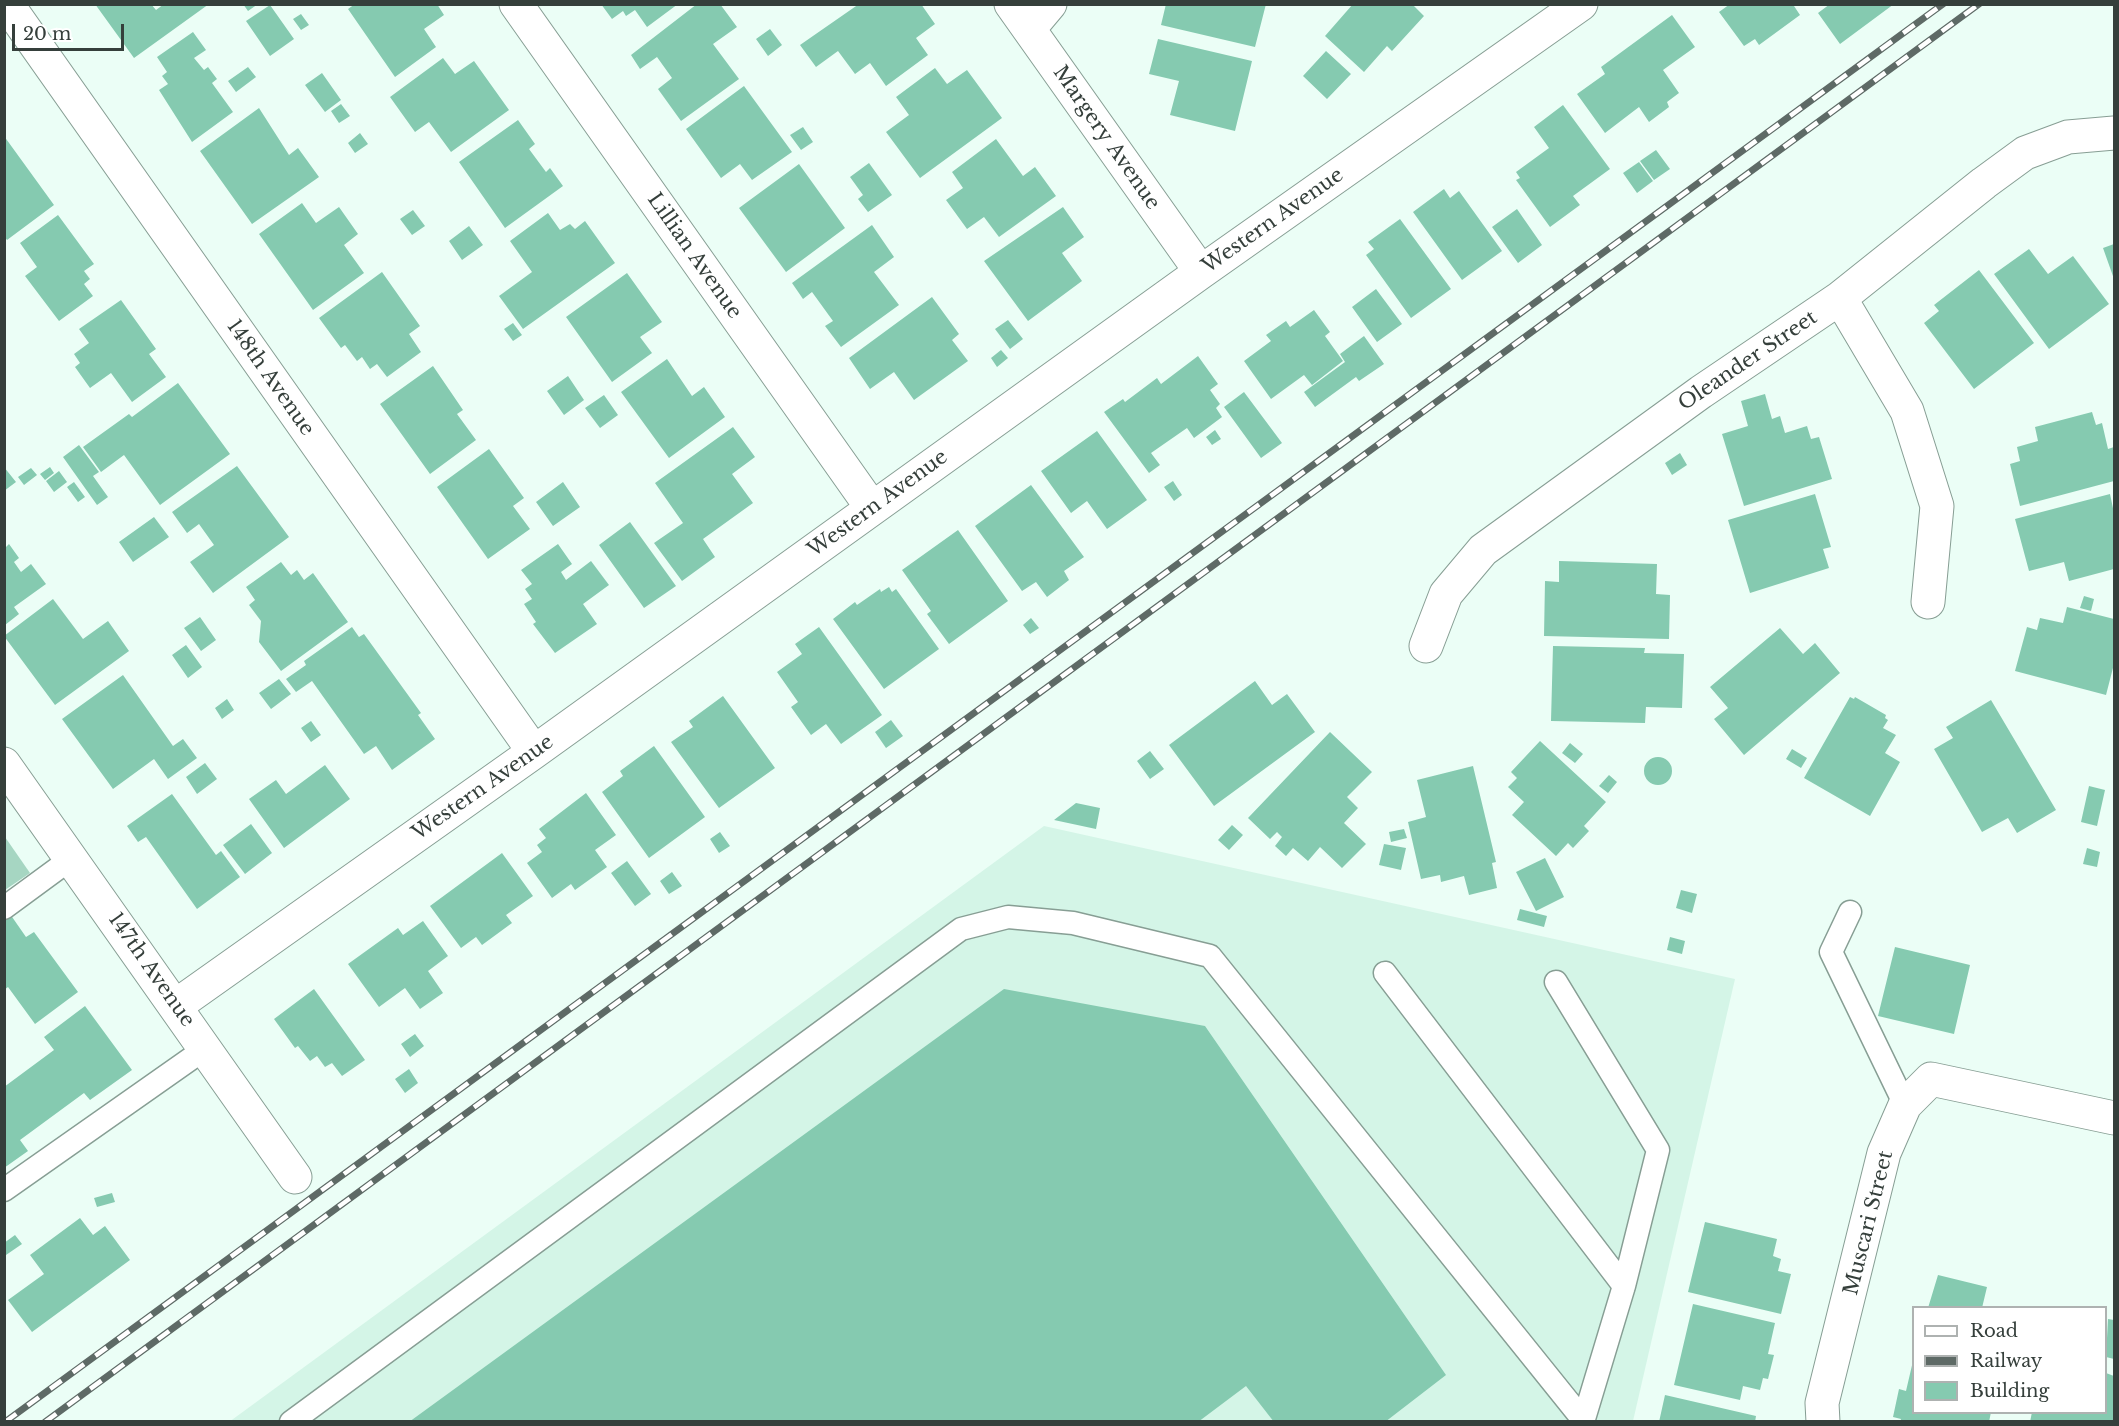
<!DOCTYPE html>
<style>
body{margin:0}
#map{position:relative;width:2119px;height:1426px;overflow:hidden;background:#ebfef6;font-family:"Libre Baskerville",serif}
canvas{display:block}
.frame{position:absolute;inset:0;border:6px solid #353f3b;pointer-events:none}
.legend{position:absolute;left:1912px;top:1306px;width:195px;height:108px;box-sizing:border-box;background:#fff;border:2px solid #aeb2b1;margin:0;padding:8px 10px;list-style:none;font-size:18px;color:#353f3b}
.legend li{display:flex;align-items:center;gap:12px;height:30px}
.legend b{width:30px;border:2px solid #aeb2b1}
.scale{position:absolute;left:12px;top:24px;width:112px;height:27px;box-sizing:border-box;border:3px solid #353f3b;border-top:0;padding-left:8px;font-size:18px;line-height:21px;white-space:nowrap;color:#353f3b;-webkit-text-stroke:4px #fff;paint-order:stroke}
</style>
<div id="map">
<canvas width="2119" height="1426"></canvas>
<div class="frame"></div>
<ul class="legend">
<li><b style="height:8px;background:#fff"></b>Road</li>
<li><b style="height:8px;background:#5e6a66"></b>Railway</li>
<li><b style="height:16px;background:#85cab0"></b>Building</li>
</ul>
<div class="scale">20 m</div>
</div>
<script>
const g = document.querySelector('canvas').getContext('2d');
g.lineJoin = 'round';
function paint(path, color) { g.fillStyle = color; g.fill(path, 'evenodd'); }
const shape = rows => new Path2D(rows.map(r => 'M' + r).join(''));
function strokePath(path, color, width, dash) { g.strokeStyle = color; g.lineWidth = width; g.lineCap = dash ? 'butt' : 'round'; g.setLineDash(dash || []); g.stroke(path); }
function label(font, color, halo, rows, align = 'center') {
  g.font = font + ' "Libre Baskerville",serif'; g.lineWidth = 4.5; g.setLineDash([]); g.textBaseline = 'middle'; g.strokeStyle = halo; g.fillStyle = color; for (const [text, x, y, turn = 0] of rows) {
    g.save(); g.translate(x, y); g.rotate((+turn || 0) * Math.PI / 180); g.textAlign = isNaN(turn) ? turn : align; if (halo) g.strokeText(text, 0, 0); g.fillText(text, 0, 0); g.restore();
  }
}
const built = shape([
 [1044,826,1735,979,1633,1421,229,1422]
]);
const green = shape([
 [5,837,30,873,5,890,4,890]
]);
const building = shape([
 [95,4,151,4,156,10,164,4,209,4,134,58],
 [243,4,258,4,248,11],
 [355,4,437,4,444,15,424,29,436,47,395,77,348,9],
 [601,4,678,4,647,27,635,10,626,16,623,11,612,19],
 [697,4,720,4,737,27,713,44,739,79,681,121,658,89,672,78,657,57,640,69,631,55],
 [859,4,921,4,935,24,916,38,928,55,886,86,870,63,855,74,838,51,816,67,800,45],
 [1166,4,1266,4,1255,47,1161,25],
 [1353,4,1412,4,1424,16,1392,51,1387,46,1364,72,1325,36],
 [1730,4,1796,4,1794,6,1800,15,1759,45,1755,39,1744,46,1719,12],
 [1830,4,1894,4,1840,44,1818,13],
 [270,5,294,39,270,56,246,21],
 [301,14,309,25,301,30,293,19],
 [1672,15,1695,47,1663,70,1679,93,1667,102,1669,107,1649,122,1639,107,1605,133,1577,94,1605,74,1601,67],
 [770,29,782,45,768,56,756,39],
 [193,32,206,50,194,58,204,70,208,67,217,79,212,83,233,112,192,142,159,90,168,84,162,76,167,72,157,57],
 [1158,39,1252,61,1235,131,1170,115,1179,81,1149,74],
 [1326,51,1351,74,1327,99,1303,76],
 [443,58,455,74,474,61,509,110,451,152,429,122,415,132,390,97],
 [248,67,256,77,236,92,228,81],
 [935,68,947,84,967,70,1002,118,920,178,886,132,909,115,896,97],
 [322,73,341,100,325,112,305,85],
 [744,86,792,152,752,180,740,164,721,178,686,129],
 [341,104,350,116,339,123,331,111],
 [1563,105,1610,169,1573,196,1580,205,1550,227,1516,180,1520,178,1516,172,1549,148,1534,127],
 [259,108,289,155,298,148,319,177,252,224,200,151],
 [518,120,535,144,529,149,546,172,550,168,563,186,505,228,459,162],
 [803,127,813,142,801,150,790,135],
 [360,133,368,144,355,153,348,143],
 [4,136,54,205,7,240,4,236],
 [996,139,1023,176,1035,167,1056,196,999,237,984,217,967,229,946,200,963,188,952,172],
 [1656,150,1670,169,1654,180,1640,161],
 [1639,162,1653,181,1637,193,1623,173],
 [869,163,892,195,868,212,858,199,863,195,850,177],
 [799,164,845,228,786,272,739,208],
 [1444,189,1450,198,1459,191,1502,251,1462,280,1413,212],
 [302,203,316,223,339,207,358,234,344,245,364,273,313,310,259,234],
 [1063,207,1084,237,1062,253,1082,281,1028,321,984,261],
 [1517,209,1542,245,1518,263,1492,227],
 [413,210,425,226,412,235,400,219],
 [548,213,560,230,570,224,575,229,585,221,615,263,523,329,499,296,532,272,510,241],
 [58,215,94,264,84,271,90,279,84,284,93,296,59,321,25,276,37,267,20,243],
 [1400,219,1451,289,1411,318,1366,255,1374,249,1368,242],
 [872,225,894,257,874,272,899,305,841,347,825,326,833,321,812,292,803,299,792,283],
 [469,226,483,245,462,260,449,241],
 [2114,244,2114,279,2103,248],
 [2029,249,2048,274,2073,256,2109,304,2049,349,1994,274],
 [1979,270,2034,343,1974,389,1924,323,1939,311,1934,305],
 [382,272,420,326,409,334,421,352,387,377,377,364,370,369,362,357,357,361,345,345,341,348,319,318],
 [627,273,662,322,640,337,652,353,612,382,566,317],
 [1376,289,1402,324,1377,342,1352,307],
 [932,297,959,334,952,340,968,361,914,400,894,372,870,389,849,358],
 [121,300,156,349,149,354,166,377,132,402,111,373,90,388,75,367,80,363,74,354,89,343,79,329],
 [1314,310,1330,332,1325,336,1343,361,1312,385,1304,375,1271,399,1244,361,1271,341,1266,335,1286,321,1290,327],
 [1008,320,1023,339,1010,349,995,329],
 [513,323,522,335,513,341,504,329],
 [1364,336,1384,364,1359,381,1356,377,1315,407,1304,392,1345,362,1340,354],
 [1001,350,1008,358,997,367,991,358],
 [1198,356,1218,384,1210,390,1220,404,1216,408,1222,417,1194,438,1187,428,1151,453,1160,465,1149,473,1104,412,1123,399,1125,402,1157,378,1161,384],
 [667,359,692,396,704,387,725,417,669,458,621,392],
 [433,366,463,410,457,414,476,440,430,474,380,404],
 [568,376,584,400,564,415,547,391],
 [178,383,230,454,160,505,124,455,101,472,83,447,129,414,132,417],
 [1244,392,1282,443,1261,458,1224,407],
 [1765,394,1772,419,1780,416,1785,433,1807,426,1811,439,1819,437,1832,479,1744,506,1722,434,1748,426,1741,401],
 [604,395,618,415,600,428,585,408],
 [2092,412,2096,425,2102,423,2108,449,2114,447,2114,481,2020,506,2010,464,2020,461,2017,447,2038,441,2035,427],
 [733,427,755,457,732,474,753,503,703,539,715,557,682,581,654,543,683,523,655,483],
 [1215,430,1221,439,1212,445,1206,437],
 [1097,431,1147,500,1107,529,1087,501,1071,513,1041,471],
 [79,445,99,472,93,476,108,497,97,505,63,457],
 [489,449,524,498,513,506,530,529,488,559,437,487],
 [1680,453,1687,465,1672,475,1665,463],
 [237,466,289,537,213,593,190,562,214,545,199,524,187,533,172,512],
 [4,467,16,482,4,491],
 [50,467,54,473,45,480,40,474],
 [31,468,37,475,24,485,18,477],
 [59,471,67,482,54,492,46,481],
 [1173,481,1182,495,1174,501,1164,487],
 [74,482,85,497,78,502,67,487],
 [563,482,580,507,553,526,536,502],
 [1031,485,1084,557,1064,571,1069,580,1047,597,1036,582,1022,591,975,526],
 [1815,494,1831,547,1823,549,1829,568,1750,593,1728,520],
 [2110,494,2114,513,2114,569,2069,581,2064,562,2029,571,2015,519],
 [154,517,169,537,133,562,119,542],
 [630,522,676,586,644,608,599,545],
 [958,530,1008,601,949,644,927,614,931,611,902,570],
 [9,544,19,558,14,562,21,572,31,564,46,584,14,607,19,614,5,625,5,548],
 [558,544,572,564,561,572,566,580,591,561,609,585,583,604,597,624,555,653,533,624,536,622,524,604,532,599,525,589,532,584,521,570],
 [1559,561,1657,564,1656,594,1670,595,1669,639,1544,636,1545,581,1559,582],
 [281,562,291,575,297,570,304,580,313,573,348,622,281,671,259,642,261,621,249,605,255,600,246,587],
 [889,587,892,592,896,589,939,649,884,689,833,619,855,602,857,605,880,589,881,592],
 [2084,596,2094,599,2091,611,2080,608],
 [53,599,83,639,108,621,129,651,55,705,4,636],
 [2067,607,2114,619,2114,664,2106,695,2015,671,2027,627,2037,630,2040,618,2063,623],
 [200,617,216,640,201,651,184,628],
 [1031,618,1039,628,1030,634,1023,625],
 [352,627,359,637,364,634,421,713,418,715,435,739,392,770,376,746,364,754,312,681,296,692,286,679,306,665,304,661],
 [819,627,882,715,841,744,826,724,811,735,791,707,798,702,777,672,802,654,795,644],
 [1780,628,1803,654,1815,643,1840,673,1744,755,1714,719,1728,708,1710,687],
 [186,645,202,667,188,678,172,655],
 [1553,646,1645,648,1644,653,1684,654,1682,708,1646,707,1645,723,1551,721],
 [123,675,173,746,183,739,197,758,168,779,154,759,113,789,62,719],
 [279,679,291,694,271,709,259,693],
 [1255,681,1272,705,1287,694,1315,732,1214,806,1169,745],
 [723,696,775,768,719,808,671,742,693,727,689,721],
 [1850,697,1854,699,1855,697,1886,715,1885,718,1888,720,1883,728,1896,735,1885,753,1900,762,1870,816,1804,778],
 [227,699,234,710,222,719,215,708],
 [1991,700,2056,810,2017,833,2008,818,1982,832,1934,749,1953,738,1946,727],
 [891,720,903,736,886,748,875,732],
 [311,721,321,735,311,742,301,728],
 [1330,732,1372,772,1347,797,1358,808,1344,823,1366,844,1342,868,1320,847,1308,861,1293,848,1286,856,1275,846,1282,837,1277,832,1270,839,1248,818],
 [1540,741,1606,802,1584,826,1589,831,1573,848,1568,843,1556,856,1512,815,1524,802,1508,787,1517,778,1511,772],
 [1570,743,1583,754,1575,763,1562,753],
 [654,746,705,817,649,858,602,792,623,776,620,771],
 [1792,749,1807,758,1801,768,1786,759],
 [1150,751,1164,769,1150,779,1137,761],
 '1644 771a14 14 0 1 1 28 0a14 14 0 1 1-28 0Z',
 [205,763,217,779,197,794,186,777],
 [325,765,350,799,284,848,249,799,276,780,286,794],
 [1473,766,1496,862,1492,863,1497,888,1469,895,1464,876,1441,882,1440,875,1421,879,1408,822,1426,817,1417,780],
 [1609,775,1617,782,1608,793,1599,786],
 [2089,786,2105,790,2097,826,2081,822],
 [586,793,616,835,595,850,607,867,575,890,571,884,552,898,527,863,542,852,537,845,546,838,539,829],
 [172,794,216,855,221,851,240,877,197,909,146,837,138,842,127,826],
 [1076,803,1100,808,1096,829,1054,820],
 [251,824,272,853,245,874,223,845],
 [1232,825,1243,835,1229,850,1218,840],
 [1404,829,1407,838,1391,842,1389,832],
 [720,832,730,846,719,853,710,839],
 [1384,844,1406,848,1401,870,1379,865],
 [2087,848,2100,852,2097,867,2083,864],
 [502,853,533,896,506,915,512,923,482,945,476,937,461,948,430,906],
 [1545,858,1564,897,1536,911,1516,872],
 [627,861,651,894,635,906,611,873],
 [672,872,682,886,669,894,660,881],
 [1681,890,1697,894,1692,913,1676,908],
 [1520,909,1547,916,1544,927,1517,920],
 [10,914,26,937,34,932,78,992,35,1024,8,987,4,990,4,917],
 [423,921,448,956,428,971,443,993,420,1009,405,988,379,1007,348,964,398,928,403,935],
 [1670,937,1685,941,1682,954,1667,950],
 [1895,947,1970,965,1954,1034,1878,1016],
 [314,989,365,1060,342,1076,332,1063,325,1067,317,1056,310,1061,298,1046,295,1048,274,1019],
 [1004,989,1205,1026,1446,1375,1385,1422,1274,1422,1246,1386,1198,1422,409,1422],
 [85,1006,132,1070,90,1100,84,1093,20,1140,28,1151,4,1168,4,1087,54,1050,44,1037],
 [415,1034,424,1046,410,1057,401,1044],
 [409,1069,418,1083,405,1093,395,1079],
 [112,1193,115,1202,97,1207,94,1198],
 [80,1218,93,1235,105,1226,130,1260,32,1332,8,1300,44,1274,30,1255],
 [1705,1222,1777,1239,1773,1256,1781,1259,1778,1271,1791,1274,1781,1314,1688,1292],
 [15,1235,22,1244,6,1255,4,1243],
 [1938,1275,1987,1287,1982,1308,1928,1308],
 [1693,1304,1775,1323,1768,1354,1774,1355,1768,1379,1763,1378,1760,1390,1743,1386,1740,1400,1674,1385],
 [2108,1319,2114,1320,2114,1359,2106,1357],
 [1913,1361,1914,1412,1991,1412,1989,1422,1900,1422,1901,1419,1893,1417,1899,1389,1906,1391],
 [2106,1373,2114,1376,2113,1422,2030,1422,2032,1412,2106,1412],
 [1665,1395,1756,1416,1755,1422,1659,1422]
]);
const lane = shape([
 [4,908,72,858],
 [1850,912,1831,952,1905,1105],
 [1385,973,1624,1286],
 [1556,982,1658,1150,1624,1286,1583,1422],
 [4,1190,206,1048],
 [291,1422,961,929,1008,917,1073,923,1210,956,1584,1421]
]);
const street = shape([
 [7,4,534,752],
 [516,4,872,508],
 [1011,4,1201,272],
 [1029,29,1050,4],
 [1840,298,1907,411,1937,506,1928,602],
 [1426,646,1446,594,1483,550,1701,392,1840,298,1984,183,2025,153,2068,137,2114,133],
 [4,764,295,1177],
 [177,1005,534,752,1201,272,1581,4],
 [1823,1422,1822,1403,1884,1153,1905,1105,1931,1079,2114,1118]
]);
const rail = shape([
 [5,1422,1943,4],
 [45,1422,1979,4]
]);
const streetNames = [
 ["Margery Avenue",1106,138,55],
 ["Western Avenue",1273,221,-35],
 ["Lillian Avenue",694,256,55],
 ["Oleander Street",1748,361,-34],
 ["148th Avenue",270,378,55],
 ["Western Avenue",878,504,-36],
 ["Western Avenue",483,788,-35],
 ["147th Avenue",151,970,55],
 ["Muscari Street",1869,1223,-76]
];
paint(built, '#d4f5e7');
paint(green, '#a6d6c2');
paint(building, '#85cab0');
strokePath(lane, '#879e94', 25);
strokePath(street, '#879e94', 35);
strokePath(lane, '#fff', 22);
strokePath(street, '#fff', 33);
strokePath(rail, '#5e6a66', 7);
strokePath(rail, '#fff', 4.5, [14]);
label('20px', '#353f3b', '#fff', streetNames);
</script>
